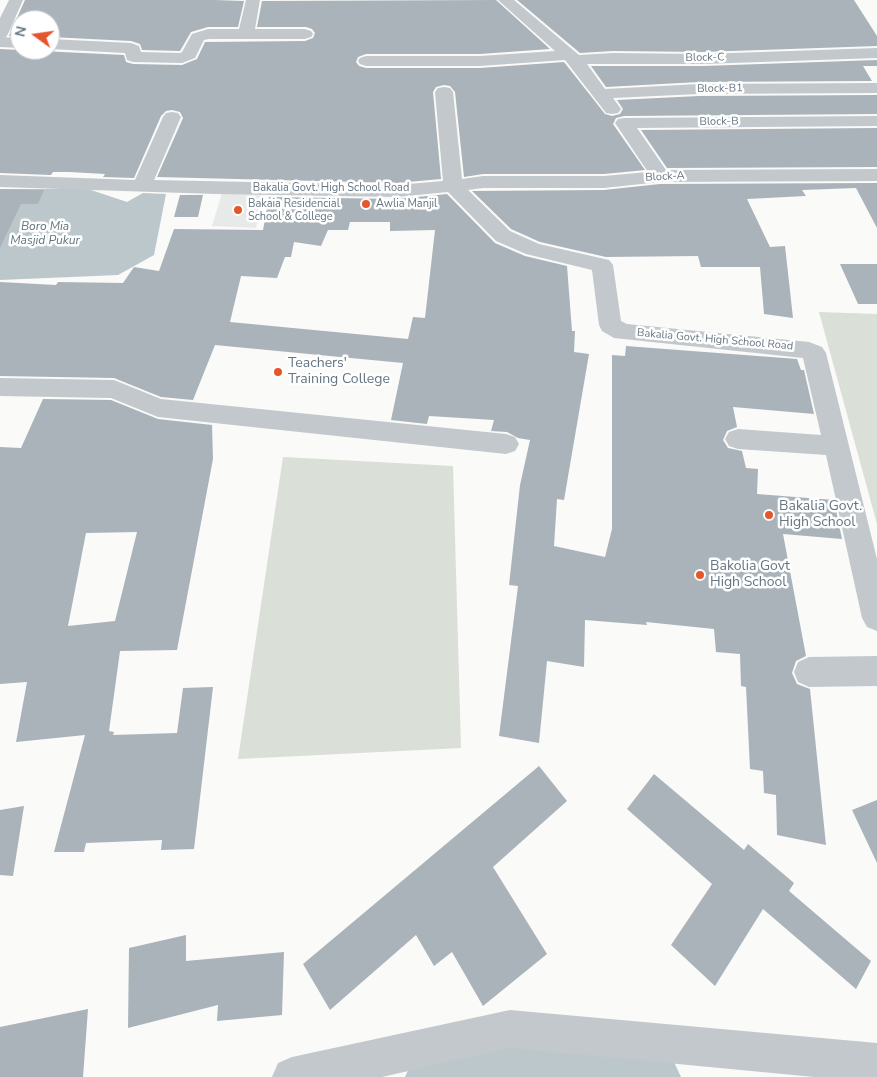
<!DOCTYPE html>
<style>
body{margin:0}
#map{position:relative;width:877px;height:1077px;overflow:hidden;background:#fafaf8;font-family:"Nunito Sans",sans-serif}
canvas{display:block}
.north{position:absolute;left:10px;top:10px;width:50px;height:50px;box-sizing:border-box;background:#fff;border:1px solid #c1c8cd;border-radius:50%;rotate:284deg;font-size:14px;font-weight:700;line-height:20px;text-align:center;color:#657683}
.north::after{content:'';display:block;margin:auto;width:18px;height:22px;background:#e4572e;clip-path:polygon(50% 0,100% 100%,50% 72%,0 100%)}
</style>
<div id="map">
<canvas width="877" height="1077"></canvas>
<div class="north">N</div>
</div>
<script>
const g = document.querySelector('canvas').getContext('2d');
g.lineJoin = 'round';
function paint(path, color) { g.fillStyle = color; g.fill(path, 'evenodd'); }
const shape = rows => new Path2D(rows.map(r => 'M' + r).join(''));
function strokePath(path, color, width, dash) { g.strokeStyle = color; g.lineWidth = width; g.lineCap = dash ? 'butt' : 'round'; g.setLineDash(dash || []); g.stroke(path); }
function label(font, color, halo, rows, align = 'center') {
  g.font = font + ' "Nunito Sans",sans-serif'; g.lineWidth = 5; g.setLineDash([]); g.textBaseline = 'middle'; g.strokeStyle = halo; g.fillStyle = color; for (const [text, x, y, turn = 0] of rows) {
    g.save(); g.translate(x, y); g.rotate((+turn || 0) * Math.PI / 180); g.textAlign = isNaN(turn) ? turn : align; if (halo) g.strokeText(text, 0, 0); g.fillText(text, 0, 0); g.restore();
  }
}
const built = shape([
 [222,193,264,193,256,228,212,226]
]);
const green = shape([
 [819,312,877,314,877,524],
 [283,457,453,466,461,748,238,759]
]);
const water = shape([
 [0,189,88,189,127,202,143,193,166,194,154,255,118,275,0,280]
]);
const canal = shape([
 [524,1040,659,1055,674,1062,681,1077,405,1077,412,1062,427,1055,524,1040]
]);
const building = shape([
 [25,0,215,0,244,1,238,27,208,27,191,32,180,51,142,50,140,44,131,41,50,37,50,20,20,20,20,36,9,36],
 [496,0,550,49,480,54,366,54,358,57,356,62,359,66,366,68,480,68,564,62,605,114,612,116,620,114,623,109,617,100,699,96,877,95,877,114,624,116,616,118,613,124,645,170,604,174,483,174,464,177,455,92,450,86,444,85,436,87,433,92,441,179,397,183,157,177,183,118,180,112,172,110,166,111,161,116,134,178,103,177,105,174,69,172,53,172,51,175,0,173,0,49,124,55,126,62,133,64,182,65,197,59,205,42,305,41,313,38,315,33,312,29,306,27,257,27,262,1],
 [517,0,854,0,877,36,877,46,703,52,613,51,580,53],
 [877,60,877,66,863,66,872,81,699,82,606,87,591,66,703,66],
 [877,128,877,167,667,168,641,130],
 [877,183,877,228,856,188,802,190,806,196,747,199,770,247,785,246,793,318,764,314,760,267,701,267,698,256,606,257,540,242,511,229,472,191,604,190,660,184],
 [0,189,44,190,38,204,21,204,0,248],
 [447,194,495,243,525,256,567,266,572,331,575,331,574,352,589,354,564,500,557,499,554,546,605,557,612,529,612,355,625,356,626,346,797,359,801,370,804,370,814,414,733,407,737,427,727,431,723,440,728,448,742,451,746,468,758,469,757,494,834,500,842,539,783,534,806,656,796,661,792,673,797,684,810,689,826,845,777,835,776,795,764,793,763,771,750,769,746,687,741,686,740,654,716,652,714,629,646,622,647,625,585,620,584,667,547,661,539,743,499,736,518,586,509,585,520,485,530,440,518,438,507,432,491,431,494,420,429,416,427,424,391,420,403,363,215,345,193,400,161,397,114,378,0,376,0,282,56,285,58,282,123,283,134,267,159,271,174,229,263,230,269,197,397,199],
 [350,222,390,222,390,231,435,230,425,318,413,317,408,339,230,322,241,276,277,278,285,257,291,257,294,242,321,246,328,230,348,230],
 [180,195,203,195,198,217,174,217],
 [840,264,877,264,877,304,858,304],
 [43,399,111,400,158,419,212,425,213,459,177,650,120,651,109,731,114,732,113,735,177,733,183,688,213,687,194,849,161,850,162,840,86,843,84,852,54,852,85,735,16,742,27,682,0,684,0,447,21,448],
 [137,532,115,621,68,626,86,533],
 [539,766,567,801,493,867,547,954,483,1006,452,952,434,966,416,935,330,1010,303,964],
 [654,774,744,850,748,844,794,883,789,891,871,961,856,989,763,909,715,986,671,945,712,884,627,809],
 [877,800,877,863,852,810],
 [24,806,13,876,0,875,0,810],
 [186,935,186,961,284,952,282,1015,217,1021,218,1005,128,1028,129,948],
 [88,1009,83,1077,0,1077,0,1027]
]);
const minor = shape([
 [246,0,260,0,255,29,305,29,311,31,313,34,311,37,305,39,209,39,204,40,195,58,182,63,133,62,127,60,125,53,50,49,50,39,131,43,139,46,141,52,180,53,182,52,192,34,208,29,239,29,246,0],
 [498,0,514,0,579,55,613,53,703,54,877,48,877,58,703,64,587,64,605,89,699,84,877,83,877,93,699,94,613,98,621,109,618,113,612,114,606,113,565,60,480,66,366,66,360,64,358,61,360,58,366,56,480,56,555,51,498,0],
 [0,37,20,38,20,48,0,47,0,37],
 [444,87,450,88,453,92,462,179,483,176,604,176,648,172,615,123,618,119,624,118,877,116,877,126,637,128,666,170,877,169,877,181,660,182,604,188,483,188,468,190,510,231,539,244,609,260,613,265,621,321,627,324,809,342,822,347,826,353,877,559,877,631,867,627,862,618,826,455,738,449,729,446,725,439,729,432,738,429,821,435,803,358,614,338,602,331,599,325,592,270,526,254,496,241,448,192,397,197,216,194,0,187,0,175,135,180,163,117,166,113,172,112,178,113,181,117,154,180,397,185,443,181,435,92,438,88,444,87],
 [0,378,114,380,161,399,506,434,515,437,519,444,515,451,506,454,158,417,111,398,0,396,0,378],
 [877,656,877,686,809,687,798,682,794,672,798,662,809,657,877,656],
 [510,1010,877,1043,877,1077,814,1077,510,1048,382,1077,272,1077,278,1063,292,1057,510,1010]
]);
const tertiary = shape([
 [9,0,23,0,8,34,6,37,0,39,0,18,9,0]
]);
const markers = [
 [366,204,5,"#e4572e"],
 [238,210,5,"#e4572e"],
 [278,372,5,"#e4572e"],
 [769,515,5,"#e4572e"],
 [700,575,5,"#e4572e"]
];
const farStreetnames = [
 ["Block-C",705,58,-1],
 ["Block-B1",720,89,-1],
 ["Block-B",719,122,-1],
 ["Block-A",665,177,-3],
 ["Bakalia Govt. High School Road",331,188],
 ["Bakalia Govt. High School Road",715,340,5]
];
const farPoinames = [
 ["Bakaia Residencial",248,204],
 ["School & College",248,217],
 ["Awlia Manjil",376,204]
];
const farWaternames = [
 ["Boro Mia",45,227],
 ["Masjid Pukur",45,241]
];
const poiNames = [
 ["Teachers'",288,364],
 ["Training College",288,380],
 ["Bakalia Govt.",779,507],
 ["High School",779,523],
 ["Bakolia Govt",710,567],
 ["High School",710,583]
];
paint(built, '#e8e9e9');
paint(green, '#dadfd7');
paint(water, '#bbc7cb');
paint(canal, '#bbc7cb');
paint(building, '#aab3b9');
paint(minor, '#c3c8cc');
paint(tertiary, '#c3c8cc');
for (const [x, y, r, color] of markers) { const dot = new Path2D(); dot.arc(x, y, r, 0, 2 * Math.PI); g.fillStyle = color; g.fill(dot); strokePath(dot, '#fff', 2); }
label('11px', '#657683', '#fff', farStreetnames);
label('11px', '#657683', '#fff', farPoinames, 'left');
label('italic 12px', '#60757c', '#fff', farWaternames);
label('14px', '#657683', '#fff', poiNames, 'left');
</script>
